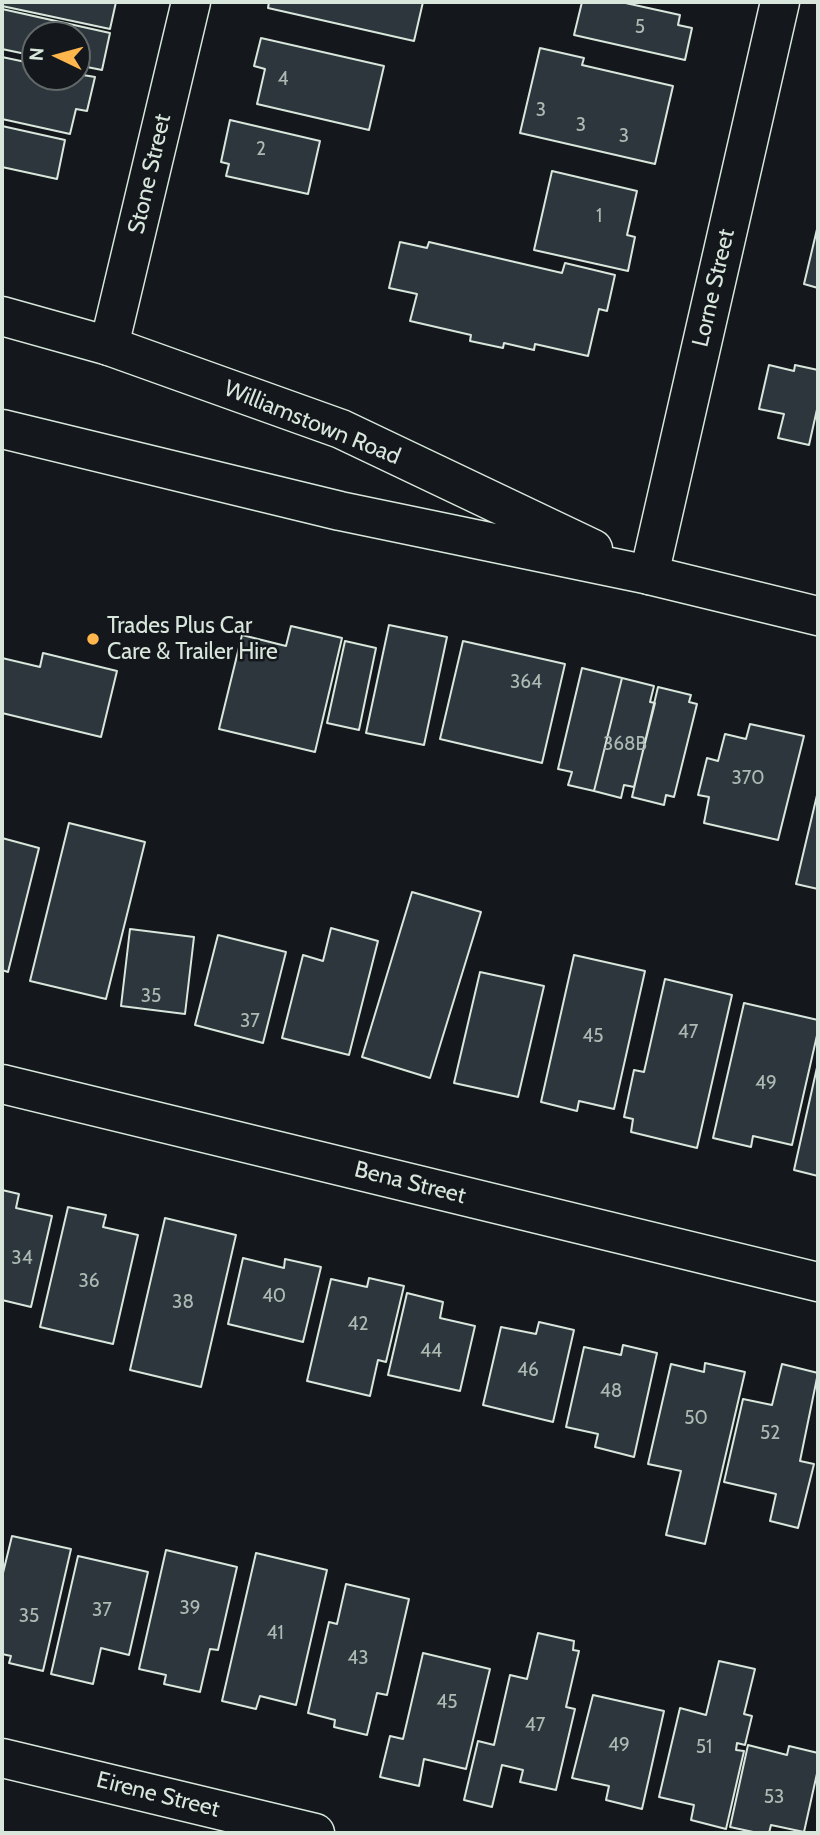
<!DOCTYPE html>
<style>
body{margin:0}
#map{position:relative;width:820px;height:1835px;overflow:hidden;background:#14181c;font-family:Cabin,sans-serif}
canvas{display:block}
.frame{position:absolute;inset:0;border:4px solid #d8e6dc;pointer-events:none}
.north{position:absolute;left:21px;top:21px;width:70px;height:70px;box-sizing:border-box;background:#14181c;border:2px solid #626a69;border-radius:50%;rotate:275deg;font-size:19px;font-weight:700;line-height:28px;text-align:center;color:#d8e6dc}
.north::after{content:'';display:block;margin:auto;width:24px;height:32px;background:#ffb74d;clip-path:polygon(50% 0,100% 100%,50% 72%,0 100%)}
</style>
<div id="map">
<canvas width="820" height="1835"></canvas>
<div class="frame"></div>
<div class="north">N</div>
</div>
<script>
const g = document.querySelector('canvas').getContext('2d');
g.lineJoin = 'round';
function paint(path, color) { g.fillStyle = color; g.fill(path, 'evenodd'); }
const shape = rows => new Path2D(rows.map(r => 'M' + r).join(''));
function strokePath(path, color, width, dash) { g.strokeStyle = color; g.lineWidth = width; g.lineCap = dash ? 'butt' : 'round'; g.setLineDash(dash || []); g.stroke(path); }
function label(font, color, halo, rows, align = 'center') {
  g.font = font + ' Cabin,sans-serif'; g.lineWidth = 5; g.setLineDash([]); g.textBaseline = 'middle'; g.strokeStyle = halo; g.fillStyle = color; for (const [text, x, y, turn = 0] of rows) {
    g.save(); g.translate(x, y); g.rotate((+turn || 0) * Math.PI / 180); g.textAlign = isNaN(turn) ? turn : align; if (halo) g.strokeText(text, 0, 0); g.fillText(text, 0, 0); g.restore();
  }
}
const building = shape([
 [2,2,116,2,110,29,2,6,2,2],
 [269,2,423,2,414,41,268,8,269,2],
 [582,2,621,2,680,15,678,25,692,28,685,60,574,35,582,2],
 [2,9,110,33,102,70,77,65,77,35,35,35,35,56,2,49,2,9],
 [261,38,384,66,369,130,257,104,265,69,254,66,261,38],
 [540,48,584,58,582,65,673,86,655,164,520,133,540,48],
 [2,57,35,64,35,77,77,77,77,74,95,77,87,111,76,109,70,134,2,119,2,57],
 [230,120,320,141,308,194,226,176,229,164,221,162,230,120],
 [2,126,65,140,57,179,2,167,2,126],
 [552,171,637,191,627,235,635,237,628,271,534,250,552,171],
 [818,225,818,288,804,284,818,225],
 [400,242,427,248,429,242,562,273,565,263,615,275,607,311,599,309,588,356,535,344,534,350,504,343,503,348,470,341,471,335,410,321,417,294,389,288,400,242],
 [769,365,794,371,795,365,818,370,818,405,809,445,778,438,784,414,759,409,769,365],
 [389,625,447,637,424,745,366,733,389,625],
 [291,626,342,638,315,752,219,729,242,635,286,646,291,626],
 [345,641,376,648,359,730,327,723,345,641],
 [463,641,565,664,542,763,440,739,463,641],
 [43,653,117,671,101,737,2,713,2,658,40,667,43,653],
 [582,668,622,678,594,791,568,785,572,772,558,769,582,668],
 [622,678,654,686,650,702,655,703,634,787,624,785,621,798,594,791,622,678],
 [658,687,691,695,689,702,697,704,674,797,666,795,664,805,632,797,658,687],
 [750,724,804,736,778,840,704,823,709,797,698,795,707,758,718,761,725,734,746,739,750,724],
 [818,791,818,889,796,884,818,791],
 [69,823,145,842,106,999,30,981,69,823],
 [2,838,39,848,8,972,2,970,2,838],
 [412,892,481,912,430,1078,362,1057,412,892],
 [331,928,378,941,349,1055,282,1038,303,955,323,961,331,928],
 [130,929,194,937,185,1014,121,1006,130,929],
 [218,935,286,952,263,1043,195,1025,218,935],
 [574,955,645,971,614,1109,579,1101,577,1111,541,1102,574,955],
 [480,972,544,986,518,1097,454,1083,480,972],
 [665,979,732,995,697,1148,631,1132,633,1119,624,1117,634,1070,644,1072,665,979],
 [744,1003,818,1020,818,1031,792,1145,753,1136,751,1147,713,1138,744,1003],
 [818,1063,818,1176,794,1170,818,1063],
 [2,1190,19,1194,16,1208,52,1216,31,1307,2,1300,2,1190],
 [68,1207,106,1215,103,1227,138,1235,113,1344,40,1327,68,1207],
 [165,1218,236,1235,201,1387,130,1370,165,1218],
 [243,1258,284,1268,285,1259,321,1267,303,1342,228,1324,243,1258],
 [369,1278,404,1286,386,1362,378,1360,370,1396,307,1381,331,1279,367,1287,369,1278],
 [407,1293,443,1302,440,1318,475,1326,460,1391,388,1375,407,1293],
 [539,1322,574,1330,553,1422,483,1405,501,1327,536,1334,539,1322],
 [623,1345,657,1353,634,1457,595,1447,598,1434,566,1427,584,1347,621,1355,623,1345],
 [705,1363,745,1372,705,1544,666,1535,681,1471,648,1464,671,1364,704,1372,705,1363],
 [782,1364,818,1373,800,1461,814,1464,798,1528,770,1521,776,1494,724,1482,743,1399,772,1405,782,1364],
 [12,1536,71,1549,43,1671,9,1663,11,1656,2,1654,2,1577,12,1536],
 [166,1550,237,1567,218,1650,210,1649,200,1692,164,1684,166,1675,139,1669,166,1550],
 [256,1553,327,1570,296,1705,260,1696,256,1709,222,1701,256,1553],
 [78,1556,148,1572,129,1655,101,1648,93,1684,51,1674,78,1556],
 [346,1584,409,1599,387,1695,377,1693,367,1735,334,1727,335,1720,308,1713,329,1622,337,1624,346,1584],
 [538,1633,574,1641,573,1650,579,1651,566,1707,575,1709,556,1790,520,1782,523,1770,502,1765,492,1807,464,1800,478,1741,494,1745,510,1675,527,1679,538,1633],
 [423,1653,490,1669,466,1769,424,1759,419,1786,380,1777,390,1736,403,1739,423,1653],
 [719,1661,755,1669,744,1714,752,1716,745,1745,737,1743,736,1750,744,1751,726,1829,691,1820,694,1805,659,1797,680,1708,706,1715,719,1661],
 [593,1695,664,1711,642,1809,606,1800,609,1786,572,1778,593,1695],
 [748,1745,787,1755,789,1746,818,1753,818,1769,804,1832,771,1825,769,1833,758,1833,730,1827,748,1745]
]);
const street = shape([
 [109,346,191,2],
 [649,575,780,2],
 [2,1084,818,1282],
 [2,1758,315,1833]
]);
const primary = shape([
 [2,316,109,346,341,429,593,549],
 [2,429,340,511,649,575,818,616]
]);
const markers = [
 [93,639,7,"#ffb74d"]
];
const numberNames = [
 ["5",640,27],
 ["4",283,79],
 ["3",541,110],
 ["3",581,125],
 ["3",624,136],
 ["2",261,149],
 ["1",599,216],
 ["364",526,682],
 ["368B",625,744],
 ["370",748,778],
 ["35",151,996],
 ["37",250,1021],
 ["47",688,1032],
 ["45",593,1036],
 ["49",766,1083],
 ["34",22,1258],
 ["36",89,1281],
 ["40",274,1296],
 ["38",183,1302],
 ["42",358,1324],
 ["44",431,1351],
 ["46",528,1370],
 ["48",611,1391],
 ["50",696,1418],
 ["52",770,1433],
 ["39",190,1608],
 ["37",102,1610],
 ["35",29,1616],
 ["41",275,1633],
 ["43",358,1658],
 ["45",447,1702],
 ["47",535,1725],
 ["49",619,1745],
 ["51",704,1747],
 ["53",774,1797]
];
const streetNames = [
 ["Stone Street",150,174,-77],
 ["Lorne Street",714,288,-77],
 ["Williamstown Road",312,423,22],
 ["Bena Street",410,1183,14],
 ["Eirene Street",158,1795,14]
];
const poiNames = [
 ["Trades Plus Car",107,626],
 ["Care & Trailer Hire",107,652]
];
paint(building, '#2c363c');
strokePath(building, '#d8e6dc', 2);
strokePath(street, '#d8e6dc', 41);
strokePath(primary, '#d8e6dc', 41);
strokePath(street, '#14181c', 38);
strokePath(primary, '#14181c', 38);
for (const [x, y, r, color] of markers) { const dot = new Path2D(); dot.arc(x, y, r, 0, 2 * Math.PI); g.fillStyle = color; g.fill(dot); strokePath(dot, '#14181c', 2.5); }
label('19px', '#adbab4', null, numberNames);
label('23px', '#d8e6dc', '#14181c', streetNames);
label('23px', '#d8e6dc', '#14181c', poiNames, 'left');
</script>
